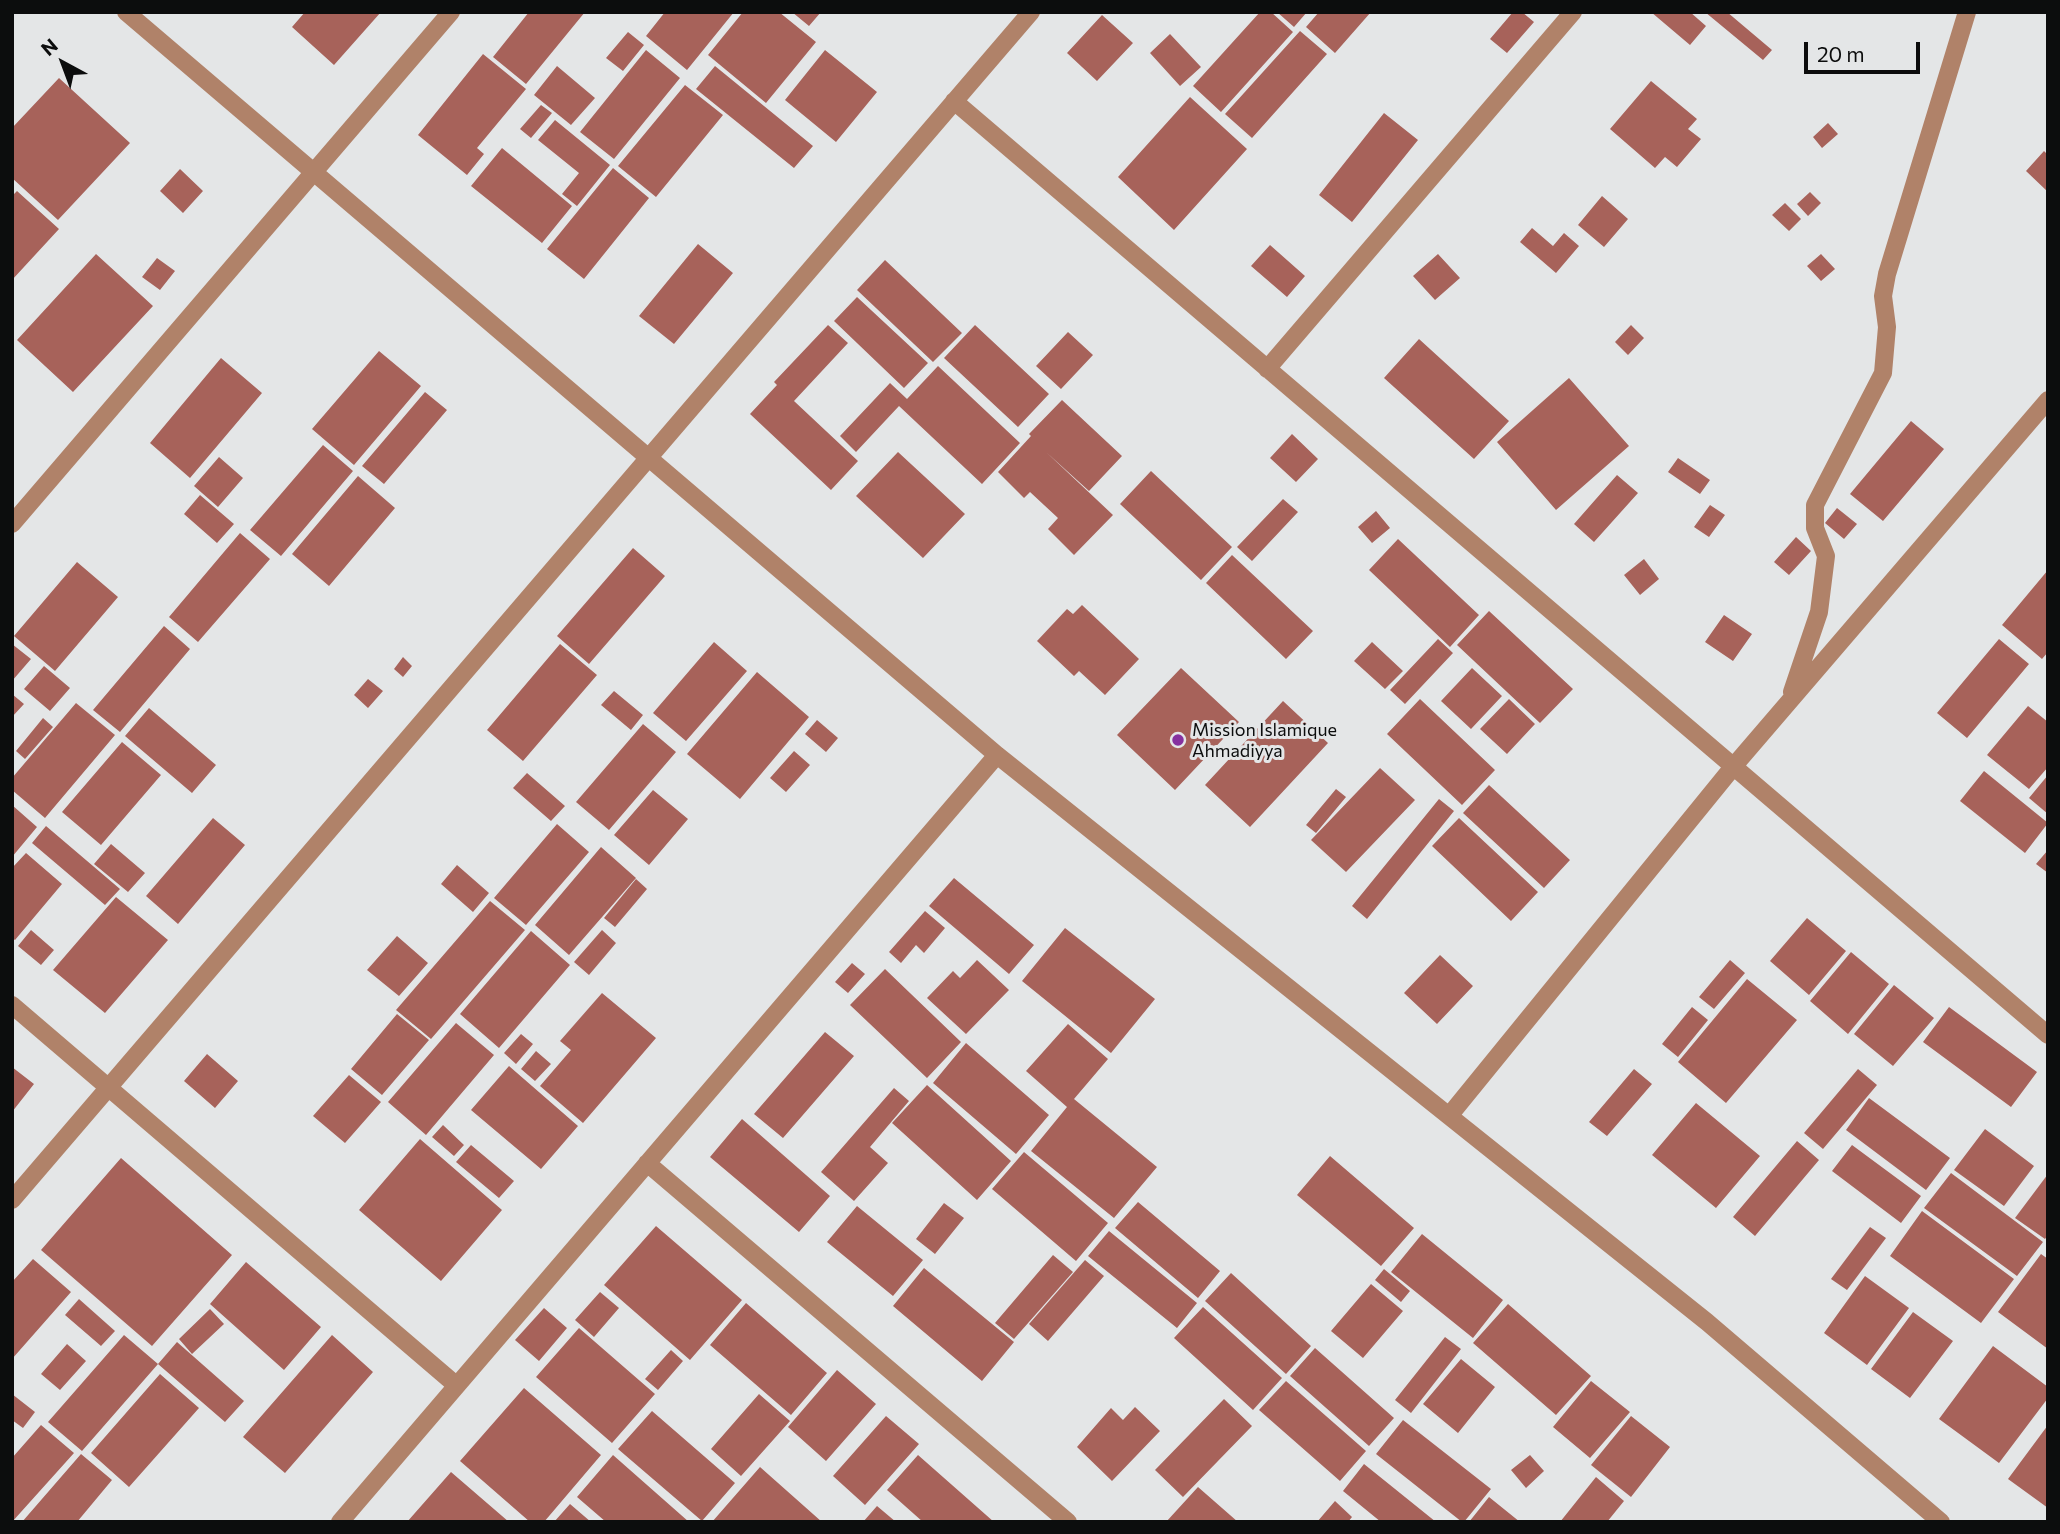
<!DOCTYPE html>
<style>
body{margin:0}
#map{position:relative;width:2060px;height:1534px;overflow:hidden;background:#e4e6e7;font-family:Commissioner,sans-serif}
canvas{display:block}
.frame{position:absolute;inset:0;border:14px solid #0c0d0d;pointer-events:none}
.north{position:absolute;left:28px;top:28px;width:70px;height:70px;-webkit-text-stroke:5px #e4e6e7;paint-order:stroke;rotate:319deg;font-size:19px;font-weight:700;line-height:28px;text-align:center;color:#0c0d0d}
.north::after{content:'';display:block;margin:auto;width:24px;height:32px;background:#0c0d0d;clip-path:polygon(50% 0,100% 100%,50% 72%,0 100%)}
.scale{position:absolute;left:1804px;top:42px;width:116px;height:32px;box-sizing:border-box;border:4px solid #0c0d0d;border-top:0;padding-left:9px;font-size:21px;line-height:24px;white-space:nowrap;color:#0c0d0d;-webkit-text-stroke:5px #e4e6e7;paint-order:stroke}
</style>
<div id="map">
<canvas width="2060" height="1534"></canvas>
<div class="frame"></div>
<div class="north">N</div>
<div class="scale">20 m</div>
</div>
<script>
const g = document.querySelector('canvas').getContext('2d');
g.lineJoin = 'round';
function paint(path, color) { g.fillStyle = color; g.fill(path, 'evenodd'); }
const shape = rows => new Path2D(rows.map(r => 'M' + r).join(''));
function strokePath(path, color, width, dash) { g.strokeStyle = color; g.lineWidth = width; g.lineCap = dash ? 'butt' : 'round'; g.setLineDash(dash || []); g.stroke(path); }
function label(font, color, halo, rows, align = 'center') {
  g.font = font + ' Commissioner,sans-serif'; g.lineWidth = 6; g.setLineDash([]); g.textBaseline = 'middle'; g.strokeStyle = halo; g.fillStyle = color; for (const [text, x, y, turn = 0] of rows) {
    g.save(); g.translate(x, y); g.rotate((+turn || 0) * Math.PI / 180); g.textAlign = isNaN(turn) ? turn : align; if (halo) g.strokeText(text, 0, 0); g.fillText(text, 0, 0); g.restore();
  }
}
const building = shape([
 [305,12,381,12,334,65,292,27],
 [529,12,585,12,526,84,493,57],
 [665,12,734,12,687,70,646,36],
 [743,12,779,12,816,42,766,103,708,55],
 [792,12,821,12,809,26],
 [1260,12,1271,12,1293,32,1221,112,1193,86],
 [1277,12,1307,12,1294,27],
 [1319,12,1371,12,1335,53,1306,27],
 [1513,12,1522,12,1534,22,1507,53,1490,39],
 [1651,12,1690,12,1706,26,1690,45],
 [1705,12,1727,12,1772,50,1763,60],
 [1102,15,1133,43,1097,81,1067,53],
 [1300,31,1327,54,1252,138,1225,114],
 [628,32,644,45,623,71,606,58],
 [1170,34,1201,67,1180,86,1150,53],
 [646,50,680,78,614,159,580,132],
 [825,50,877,92,836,142,785,100],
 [483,54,526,89,477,148,484,154,467,175,418,135],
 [557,66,595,98,571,125,534,95],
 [715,66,813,146,794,168,696,89],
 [59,78,130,143,58,220,12,178,12,128],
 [1651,81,1697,119,1688,129,1701,139,1677,167,1665,157,1655,168,1610,129],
 [685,85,723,115,656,197,618,166],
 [1190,97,1247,149,1174,230,1118,177],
 [541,105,552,113,531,138,520,129],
 [1384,113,1418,140,1352,222,1319,195],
 [555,120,610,165,577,206,562,194,579,173,538,140],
 [1828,123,1838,134,1822,148,1813,137],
 [502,148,572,206,542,243,471,186],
 [2044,151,2048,155,2048,192,2026,171],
 [613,168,649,198,584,279,547,249],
 [180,169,203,191,183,213,160,191],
 [17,191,59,229,12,280,12,196],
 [1810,192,1821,203,1808,216,1797,204],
 [1602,196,1628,219,1604,247,1578,225],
 [1785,203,1801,219,1789,231,1772,215],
 [1532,228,1553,246,1564,233,1579,246,1556,273,1520,242],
 [698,244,733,273,674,344,639,316],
 [1270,245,1305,276,1287,297,1251,266],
 [96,254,153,306,73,392,17,340],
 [1438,254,1460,278,1435,300,1413,276],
 [1821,254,1835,269,1821,281,1807,266],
 [157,258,175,271,160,290,142,277],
 [885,260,962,333,933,362,857,290],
 [857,297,928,363,904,388,834,321],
 [828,325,848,343,794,401,858,461,831,490,750,414,777,385,774,382],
 [975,325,1049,394,1018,427,944,358],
 [1631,325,1644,338,1628,355,1615,342],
 [1068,332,1093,355,1061,389,1036,366],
 [1419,339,1509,421,1474,459,1384,378],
 [379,351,421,386,354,465,312,429],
 [221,358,262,393,190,478,150,443],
 [938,366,1020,443,982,484,899,406,856,452,840,436,890,383,907,399],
 [1569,378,1629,446,1556,510,1497,442],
 [425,392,447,410,384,484,362,466],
 [1062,400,1122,456,1089,491,1046,452,1113,515,1074,555,1048,529,1058,518,1030,492,1024,498,998,472,1031,436,1029,434],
 [1911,421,1944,449,1883,521,1850,494],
 [1292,434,1318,459,1296,482,1270,458],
 [323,445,353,471,281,556,250,530],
 [898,452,965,514,923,558,856,496],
 [219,457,243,478,218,507,194,486],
 [1678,458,1710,480,1700,494,1668,472],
 [1151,471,1232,547,1201,580,1120,504],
 [1617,475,1638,493,1594,542,1574,524],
 [358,476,395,508,329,586,292,554],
 [200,495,234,524,217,543,184,514],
 [1283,499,1298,512,1252,561,1237,547],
 [1710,505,1725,515,1709,537,1694,527],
 [1837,508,1857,524,1844,539,1825,523],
 [1376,511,1390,528,1372,543,1358,527],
 [240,533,270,559,198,642,169,617],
 [1796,537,1811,551,1789,575,1774,562],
 [1398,539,1479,615,1450,647,1369,570],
 [633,548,665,576,589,664,557,636],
 [1232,555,1313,631,1286,659,1206,583],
 [1644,559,1659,579,1640,595,1624,575],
 [77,562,118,597,55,671,14,636],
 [2048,570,2048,652,2042,659,2002,625],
 [1082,605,1139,659,1105,695,1079,671,1074,676,1037,641,1067,609,1073,614],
 [1489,611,1573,689,1540,723,1457,645],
 [1724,615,1752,634,1733,661,1705,642],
 [164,626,190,649,120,732,93,710],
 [1438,639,1453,653,1405,704,1390,690],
 [1999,639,2029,664,1967,738,1937,713],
 [714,642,747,671,686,741,653,713],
 [1372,642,1403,671,1385,689,1354,661],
 [12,644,31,659,12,681],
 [560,644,597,675,523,761,487,730],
 [403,657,412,666,403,677,394,669],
 [44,666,70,688,50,711,24,689],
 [1181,668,1239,722,1175,790,1117,735],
 [1472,668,1502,696,1471,729,1441,701],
 [757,672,809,717,740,799,687,754],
 [368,679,383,691,368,708,354,695],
 [614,691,643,715,631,730,601,705],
 [12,694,24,704,12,717],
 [1420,699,1495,770,1462,805,1387,734],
 [1509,699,1535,724,1507,754,1480,729],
 [1283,701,1328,743,1250,827,1205,785],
 [76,703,115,735,45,818,12,790,12,778],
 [2028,706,2048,722,2048,767,2029,789,1987,755],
 [149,708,216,765,192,793,125,736],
 [43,718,53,727,25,759,16,751],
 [817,720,838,738,826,752,805,734],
 [643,724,676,752,609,830,576,802],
 [122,742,161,775,101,845,62,812],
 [794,751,810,765,786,792,770,778],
 [1380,768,1415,800,1346,872,1311,840],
 [1984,771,2048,823,2025,853,1960,801],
 [527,773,565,806,551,821,513,788],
 [2048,775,2048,814,2029,798],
 [1489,785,1570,860,1544,888,1463,813],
 [1336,789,1346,797,1316,833,1306,825],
 [653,790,688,819,649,865,614,835],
 [1439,799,1454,811,1367,919,1352,906],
 [12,805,37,827,12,857],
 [213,818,245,845,178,924,146,896],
 [1459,818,1538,892,1511,921,1432,846],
 [557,824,589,852,526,925,494,898],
 [46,826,120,889,105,905,32,843],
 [111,844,145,873,128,892,94,864],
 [601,847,636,878,569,955,535,925],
 [2048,850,2048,873,2036,864],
 [26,853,62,884,15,940,12,938,12,868],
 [457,865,489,893,473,912,441,884],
 [954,878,1034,945,1009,974,929,906],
 [636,879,647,889,615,927,604,918],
 [116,897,168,940,105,1013,53,970],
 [490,901,525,930,431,1039,396,1010],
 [925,911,945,928,924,953,916,945,901,963,889,952],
 [1807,918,1846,951,1809,995,1770,961],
 [1065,928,1155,999,1111,1053,1022,981],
 [31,930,54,950,41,965,18,946],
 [602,930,616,943,589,975,574,962],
 [531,931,570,965,499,1048,460,1014],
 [397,936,428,963,399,996,367,970],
 [1851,952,1889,984,1848,1034,1810,1001],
 [1440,955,1473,986,1437,1024,1404,993],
 [977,960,1009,990,966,1034,927,998,953,971,960,978],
 [1730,960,1745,973,1714,1009,1699,997],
 [852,963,865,974,848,993,835,982],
 [885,969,961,1042,927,1078,850,1005],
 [1747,979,1797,1020,1726,1103,1678,1062],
 [1894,985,1934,1018,1893,1066,1854,1034],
 [602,993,656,1038,583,1123,540,1086,571,1050,560,1041],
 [1692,1007,1708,1020,1678,1057,1662,1044],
 [1949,1007,2037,1072,2011,1107,1923,1042],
 [397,1014,429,1040,382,1095,351,1069],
 [456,1023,494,1055,426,1135,388,1102],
 [1068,1024,1108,1059,1074,1099,1157,1167,1114,1218,1031,1151,1067,1107,1026,1071],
 [825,1032,854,1056,783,1138,754,1114],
 [521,1034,533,1044,516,1064,504,1053],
 [966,1043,1049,1115,1016,1154,933,1083],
 [536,1051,551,1064,535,1081,521,1069],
 [207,1054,238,1081,215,1108,184,1081],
 [509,1066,578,1126,541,1169,471,1110],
 [12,1067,34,1084,12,1112],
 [1634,1069,1652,1084,1607,1136,1589,1122],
 [1858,1069,1877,1085,1823,1149,1804,1133],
 [349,1075,381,1102,345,1143,313,1116],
 [927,1085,1011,1161,977,1200,892,1123],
 [894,1088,909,1101,870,1147,888,1163,854,1201,821,1172],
 [1869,1098,1950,1158,1926,1190,1846,1130],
 [1696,1103,1760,1156,1716,1208,1652,1155],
 [742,1119,830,1196,799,1232,710,1157],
 [443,1125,464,1145,454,1156,432,1137],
 [1985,1129,2034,1166,2004,1206,1954,1170],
 [420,1139,502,1210,441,1281,359,1210],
 [1797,1141,1819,1160,1755,1236,1733,1217],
 [471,1145,514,1181,499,1198,456,1162],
 [1852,1145,1921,1196,1901,1223,1832,1171],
 [1024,1152,1108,1223,1076,1261,992,1189],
 [1330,1156,1414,1228,1381,1266,1297,1195],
 [121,1158,232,1255,152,1346,41,1250],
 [1951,1173,2043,1242,2017,1276,1924,1208],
 [2048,1174,2048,1235,2045,1239,2015,1218],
 [1138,1202,1220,1271,1198,1298,1115,1228],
 [944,1203,964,1218,935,1254,916,1239],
 [857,1206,923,1260,893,1296,827,1242],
 [1922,1211,2014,1279,1981,1323,1890,1256],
 [656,1226,742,1300,690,1360,604,1285],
 [1870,1227,1886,1238,1847,1290,1831,1279],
 [1109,1231,1197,1303,1177,1328,1088,1256],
 [1422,1234,1503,1300,1473,1338,1391,1272],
 [2041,1254,2048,1259,2048,1349,1998,1312],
 [1053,1255,1073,1272,1014,1339,995,1323],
 [33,1259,71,1292,12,1359,12,1282],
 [1085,1260,1104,1276,1048,1341,1029,1324],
 [246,1262,321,1327,284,1370,210,1304],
 [924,1268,1014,1342,982,1381,893,1306],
 [1384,1269,1410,1291,1401,1302,1375,1280],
 [1231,1273,1311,1346,1286,1374,1205,1301],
 [1865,1276,1909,1308,1867,1365,1824,1333],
 [1371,1284,1403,1311,1363,1358,1331,1331],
 [600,1292,619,1308,594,1337,575,1320],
 [79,1299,115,1331,101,1346,65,1315],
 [746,1303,827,1373,791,1415,710,1345],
 [1508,1304,1591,1376,1556,1415,1473,1343],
 [1203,1307,1282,1378,1253,1410,1174,1338],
 [544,1308,567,1328,539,1361,515,1340],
 [210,1309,224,1324,192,1354,179,1339],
 [1913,1312,1953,1341,1910,1398,1871,1369],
 [579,1328,655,1394,612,1443,536,1377],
 [124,1335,158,1364,82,1451,48,1422],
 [332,1335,373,1372,285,1473,243,1437],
 [1445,1337,1461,1349,1411,1413,1395,1400],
 [177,1342,244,1401,225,1422,158,1364],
 [67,1344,86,1361,60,1390,41,1374],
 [1993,1346,2048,1387,2048,1398,1999,1463,1939,1419],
 [1315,1348,1394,1418,1369,1446,1290,1376],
 [671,1350,683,1361,658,1390,645,1379],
 [1461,1359,1495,1387,1458,1433,1423,1404],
 [837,1370,876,1404,826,1461,788,1427],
 [160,1374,199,1408,129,1487,91,1453],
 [1286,1381,1366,1451,1340,1481,1259,1410],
 [1591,1381,1630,1412,1590,1458,1553,1427],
 [524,1388,601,1455,544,1522,530,1522,460,1461],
 [12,1394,35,1412,23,1428,12,1420],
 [759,1394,790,1421,741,1476,711,1449],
 [1224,1399,1252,1426,1183,1497,1155,1470],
 [1135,1407,1160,1431,1112,1481,1077,1447,1111,1408,1123,1420],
 [652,1411,735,1483,702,1521,618,1449],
 [886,1416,919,1444,865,1505,833,1476],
 [1631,1416,1670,1447,1631,1497,1591,1465],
 [1403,1420,1491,1489,1464,1522,1462,1522,1376,1454],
 [41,1425,74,1453,12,1522,12,1458],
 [2048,1425,2048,1508,2008,1479],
 [81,1454,112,1480,77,1522,22,1522],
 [613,1455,689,1522,606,1522,577,1497],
 [918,1455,994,1522,923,1522,887,1490],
 [1530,1455,1544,1471,1526,1488,1511,1470],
 [1364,1464,1436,1522,1381,1522,1343,1491],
 [760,1467,822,1522,712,1522],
 [451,1472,509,1522,407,1522],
 [1596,1477,1624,1501,1607,1522,1560,1522],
 [1198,1487,1238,1522,1166,1522],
 [1489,1497,1520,1522,1469,1522],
 [1335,1501,1352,1517,1348,1522,1317,1522],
 [570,1504,591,1522,554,1522],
 [877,1506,896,1522,863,1522]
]);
const minor = shape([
 [126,12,997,755,1707,1322,1941,1522],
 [954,101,2048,1035],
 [1267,369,1573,12],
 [12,524,451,12],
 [1792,692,1819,612,1826,556,1815,528,1815,505,1883,373,1887,327,1883,296,1887,274,1967,12],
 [12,1005,456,1385],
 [1449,1116,1733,767,2048,400],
 [647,1163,1068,1522],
 [12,1200,1031,12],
 [340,1522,997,755]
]);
const markers = [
 [1178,740,7,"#86319f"]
];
const poiNames = [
 ["Mission Islamique",1192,730],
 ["Ahmadiyya",1192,751]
];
paint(building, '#a7625a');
strokePath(minor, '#b08269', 18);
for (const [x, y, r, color] of markers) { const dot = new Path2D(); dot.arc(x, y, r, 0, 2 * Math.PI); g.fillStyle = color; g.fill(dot); strokePath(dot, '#e4e6e7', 2.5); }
label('18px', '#0c0d0d', '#e4e6e7', poiNames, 'left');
</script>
